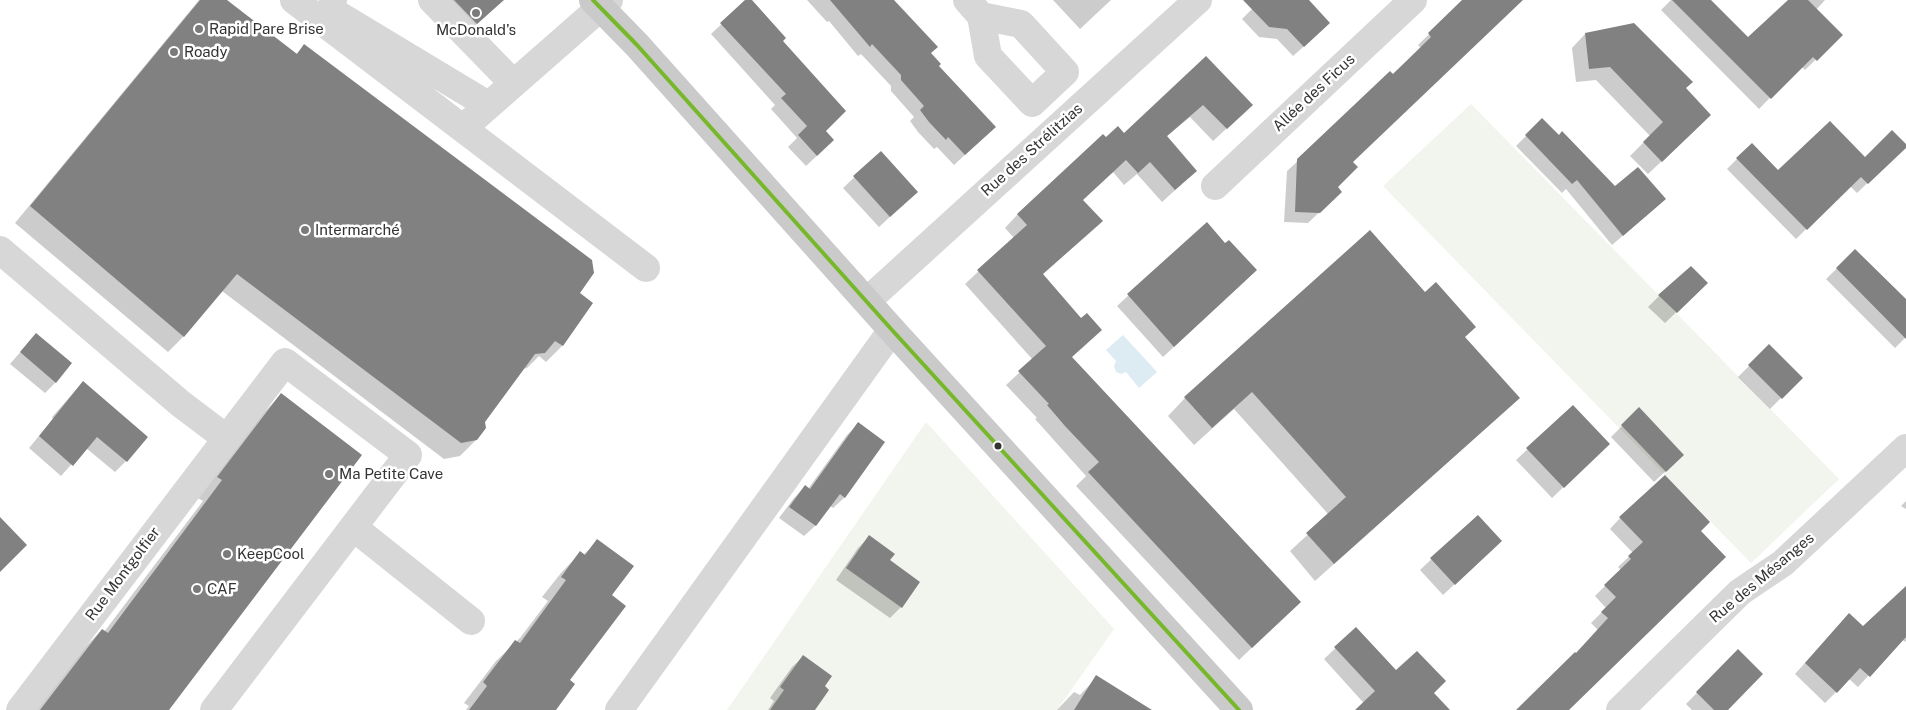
<!DOCTYPE html>
<meta charset="utf-8">
<style>
body{margin:0}
canvas{display:block;background:#fff}
</style>
<canvas width="1906" height="710"></canvas>
<script>
const g = document.querySelector('canvas').getContext('2d');
g.lineJoin = 'round';
function paint(path, color) { g.fillStyle = color; g.fill(path, 'evenodd'); }
const shape = rows => new Path2D(rows.map(r => 'M' + r).join(''));
function strokePath(path, color, width, dash) { g.strokeStyle = color; g.lineWidth = width; g.lineCap = dash ? 'butt' : 'round'; g.setLineDash(dash || []); g.stroke(path); }
function label(font, color, halo, rows, align = 'center') {
  g.font = font + ' "Public Sans",sans-serif'; g.lineWidth = 5; g.setLineDash([]); g.textBaseline = 'middle'; g.strokeStyle = halo; g.fillStyle = color; for (const [text, x, y, turn = 0] of rows) {
    g.save(); g.translate(x, y); g.rotate((+turn || 0) * Math.PI / 180); g.textAlign = isNaN(turn) ? turn : align; if (halo) g.strokeText(text, 0, 0); g.fillText(text, 0, 0); g.restore();
  }
}
const green = shape([
 [1471,104,1839,479,1751,563,1383,186],
 [926,422,1114,629,1057,710,727,710]
]);
const water = shape([
 [1123,335,1157,372,1139,388,1126,372,1121,374,1116,372,1114,366,1116,361,1106,350]
]);
const shadow = shape([
 [199,0,225,0,296,54,304,46,591,304,562,346,546,362,539,356,527,368,523,369,483,421,476,440,460,456,444,459,222,291,184,336,168,352,15,223],
 [423,0,503,0,461,39],
 [747,0,750,0,781,41,824,131,822,151,806,166,788,147,797,138,771,109,775,105,711,34],
 [807,0,892,0,930,53,984,137,954,165,937,147,934,149,918,132,910,121,914,117,891,91,891,86,861,54,858,56,829,21,827,22],
 [1053,0,1111,0,1080,29],
 [1261,0,1307,0,1318,34,1293,56,1277,39,1259,37,1242,19],
 [1464,0,1522,0,1352,162,1336,187,1329,203,1308,223,1284,222,1287,171,1421,48,1418,45],
 [1671,0,1708,0,1748,39,1790,0,1825,0,1816,10,1841,35,1805,70,1801,66,1759,109,1661,10],
 [1585,34,1685,89,1696,129,1648,174,1630,156,1650,136,1596,80,1576,82,1572,48],
 [1206,57,1238,118,1213,141,1190,117,1166,137,1182,184,1162,202,1137,174,1124,185,1113,172,1082,200,1042,275,1071,358,1286,615,1239,660,1076,486,1086,476,1035,419,1037,418,1006,385,1033,360,965,284,1014,238,1005,228,1017,215,1103,136,1105,139,1124,135],
 [1542,120,1615,188,1654,209,1612,245,1566,189,1562,193,1516,146],
 [1752,144,1778,172,1865,159,1906,146,1857,193,1850,186,1796,239,1727,169],
 [880,153,905,203,879,227,843,188],
 [1206,224,1245,281,1163,357,1117,306],
 [1855,251,1906,301,1906,337,1895,348,1826,279],
 [1695,294,1665,323,1648,307,1659,296],
 [36,334,56,382,45,393,10,364],
 [1464,337,1500,415,1315,581,1290,551,1329,515,1234,409,1194,445,1168,416,1185,398],
 [1769,346,1801,378,1770,409,1738,377],
 [83,382,126,461,115,472,86,448,61,476,29,448,53,419,52,417],
 [281,395,167,710,36,710,82,650,102,630,104,632,203,501,198,498,261,415],
 [1573,407,1597,455,1552,498,1516,460],
 [1639,409,1671,466,1654,482,1611,437],
 [858,424,883,443,844,498,833,508,830,506,815,526,804,536,779,518,794,498,805,487,808,489,847,435],
 [1906,501,1906,509,1901,506],
 [1477,516,1489,552,1443,595,1420,570],
 [1620,518,1700,531,1567,710,1518,710,1575,655,1598,630,1591,623,1606,608,1595,596,1621,570,1618,567,1633,553,1610,529],
 [869,537,889,560,918,582,901,607,890,618,836,580,858,548],
 [598,541,610,596,555,710,466,710,469,706,464,703,496,661,520,638,548,601,542,597,561,573,580,553,583,555],
 [1906,588,1906,641,1905,642,1902,639,1858,687,1849,679,1825,703,1795,674,1838,626,1863,628],
 [1356,629,1396,672,1432,693,1448,710,1370,710,1324,659],
 [1738,651,1726,710,1692,710,1686,704],
 [803,657,813,710,768,710,774,701,770,698,792,667],
 [1097,677,1150,710,1057,710,1074,692,1080,695]
]);
const building = shape([
 [200,0,227,0,297,54,304,44,592,260,594,273,580,293,593,303,563,346,555,341,545,353,535,354,485,422,486,428,477,440,461,443,237,274,184,337,30,206],
 [454,0,504,0,477,24],
 [745,0,752,0,786,38,783,41,846,111,826,131,834,140,817,156,798,135,807,126,781,98,786,94,720,23],
 [830,0,894,0,938,47,931,53,941,64,939,66,996,127,965,155,948,137,946,140,929,122,920,110,924,106,901,80,901,75,872,44,870,47],
 [1243,0,1309,0,1330,23,1304,47,1287,29,1269,27],
 [1462,0,1523,0,1353,162,1358,167,1338,187,1342,192,1320,213,1295,212,1297,159,1390,71,1393,74,1431,37,1428,33],
 [1672,0,1711,0,1748,37,1788,0,1808,0,1843,35,1817,61,1813,57,1771,99],
 [1634,23,1693,82,1686,88,1711,115,1662,162,1643,142,1663,122,1610,67,1589,69,1585,33],
 [1206,56,1253,105,1227,129,1203,105,1167,136,1197,171,1175,190,1150,162,1138,173,1126,160,1083,200,1103,221,1043,274,1081,318,1087,313,1102,330,1072,357,1301,602,1252,648,1088,472,1099,462,1065,426,1047,405,1049,404,1018,371,1046,346,977,270,1027,225,1017,214,1103,134,1106,137,1118,126,1124,133],
 [1542,118,1559,135,1562,131,1615,186,1638,167,1666,199,1623,236,1577,180,1572,184,1525,135],
 [1830,121,1865,157,1892,130,1906,144,1906,148,1868,184,1861,177,1807,230,1736,158,1752,143,1778,170],
 [881,151,918,192,890,217,853,176],
 [1207,222,1225,243,1229,240,1257,270,1174,347,1127,294],
 [1370,230,1425,292,1436,282,1476,327,1465,337,1520,398,1334,564,1306,533,1346,497,1252,392,1212,428,1184,397],
 [1855,249,1906,299,1906,339,1836,268],
 [1691,266,1708,283,1677,313,1658,295],
 [36,333,72,363,56,383,20,352],
 [1769,344,1803,378,1782,399,1748,365],
 [83,381,148,437,127,462,97,437,73,466,39,436],
 [281,393,362,455,169,710,40,710,102,629,108,633,222,480,217,477],
 [1573,405,1610,444,1564,488,1526,448],
 [1639,407,1684,455,1666,472,1621,425],
 [858,422,885,442,845,498,840,494,816,526,789,507,805,485,810,489],
 [1665,475,1710,522,1701,531,1726,557,1569,710,1516,710,1575,652,1576,653,1608,618,1601,612,1616,597,1604,585,1631,559,1628,556,1643,542,1619,517],
 [1478,515,1502,541,1455,585,1430,558],
 [0,517,27,545,0,572],
 [869,535,895,554,890,560,920,582,902,608,846,568],
 [597,539,634,566,612,595,626,606,570,680,575,684,556,710,469,710,487,686,483,682,515,640,520,643,566,580,561,577,580,551,585,555],
 [1906,586,1906,637,1870,677,1860,668,1837,693,1805,663,1849,613,1863,626],
 [1356,627,1396,670,1417,651,1446,681,1434,693,1450,710,1355,710,1375,691,1334,647],
 [1738,649,1763,674,1728,710,1714,710,1696,692],
 [803,655,832,676,825,686,829,690,815,710,770,710,784,690,780,687],
 [1096,675,1152,710,1074,710]
]);
const minor = shape([
 [294,0,646,268],
 [333,0,332,11,488,105],
 [432,0,513,83],
 [967,0,981,16,988,56,1032,103,1065,72,1021,24,981,16],
 [463,128,609,0],
 [1215,186,1413,0],
 [0,250,181,404,226,438],
 [867,301,1198,0],
 [353,527,471,621],
 [20,710,285,362,408,455,214,710],
 [619,710,892,330],
 [1620,710,1740,592,1783,563,1906,448]
]);
const major = shape([
 [593,0,637,45,892,330,1239,710]
]);
const bus1 = shape([
 [593,0,637,45,892,330,1239,710]
]);
const markers = [
 [476,13,5,"#7a7a7a"],
 [199,29,5,"#7a7a7a"],
 [174,52,5,"#7a7a7a"],
 [305,230,5,"#7a7a7a"],
 [998,446,4.5,"#333"],
 [329,474,5,"#7a7a7a"],
 [227,554,5,"#7a7a7a"],
 [197,589,5,"#7a7a7a"]
];
const poiNames = [
 ["Rapid Pare Brise",209,29],
 ["McDonald's",476,30,"center"],
 ["Roady",184,52],
 ["Intermarché",315,230],
 ["Ma Petite Cave",339,474],
 ["KeepCool",237,554],
 ["CAF",207,589]
];
const streetNames = [
 ["Allée des Ficus",1314,93,-43],
 ["Rue des Strélitzias",1032,150,-42],
 ["Rue Montgolfier",123,574,-53],
 ["Rue des Mésanges",1762,578,-40]
];
paint(green, '#f1f5ed');
paint(water, '#ddebf3');
paint(shadow, '#0003');
paint(building, '#818181');
strokePath(minor, '#d7d7d7', 28);
strokePath(major, '#cacaca', 28);
strokePath(bus1, '#76b82a', 4);
for (const [x, y, r, color] of markers) { const dot = new Path2D(); dot.arc(x, y, r, 0, 2 * Math.PI); g.fillStyle = color; g.fill(dot); strokePath(dot, '#fff', 2); }
label('15px', '#333', '#fff', poiNames, 'left');
label('15px', '#333', '#fff', streetNames);
</script>
